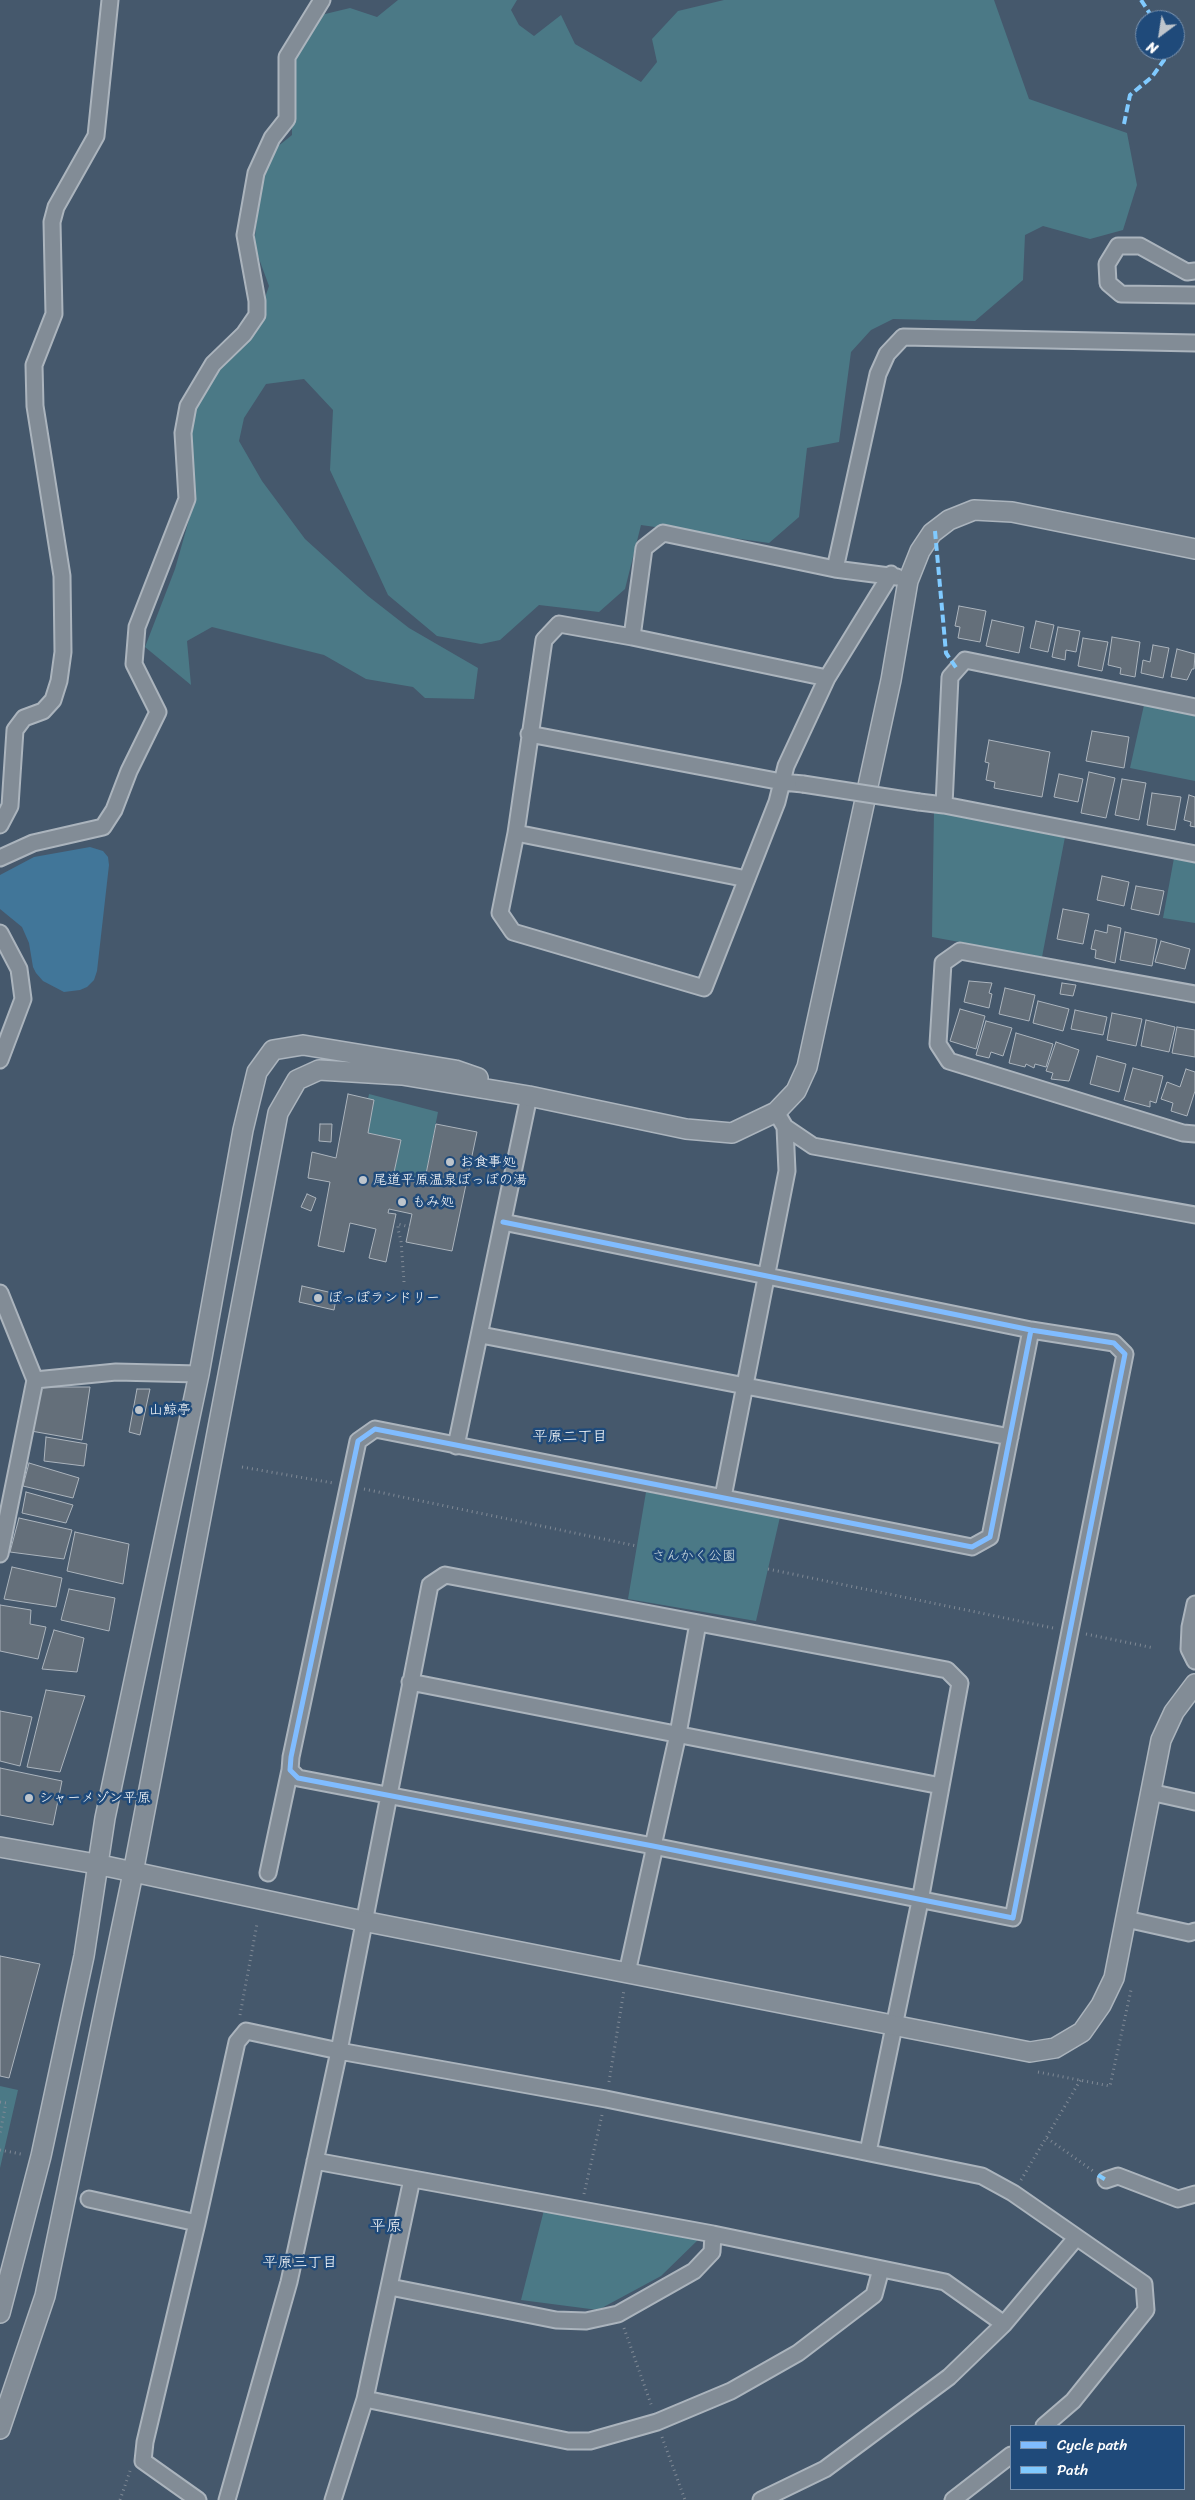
<!DOCTYPE html>
<meta charset="utf-8">
<style>
body{margin:0}
#map{position:relative;width:1195px;height:2500px;overflow:hidden;background:#45586c;font-family:Sriracha,sans-serif}
canvas{display:block}
.legend{position:absolute;left:1010px;top:2425px;width:175px;height:65px;box-sizing:border-box;background:#1f4a7a;border:1px solid #7992af;margin:0;padding:6px 9px;list-style:none;font-size:15px;color:#fff}
.legend li{display:flex;align-items:center;gap:10px;height:25px}
.legend b{width:25px;border:1px solid #7992af}
.north{position:absolute;left:1135px;top:10px;width:50px;height:50px;box-sizing:border-box;background:#1f4a7a;border:1px solid #7992af;border-radius:50%;rotate:211deg;font-size:14px;font-weight:700;line-height:20px;text-align:center;color:#fff}
.north::after{content:'';display:block;margin:auto;width:18px;height:22px;background:#bec5cc;clip-path:polygon(50% 0,100% 100%,50% 72%,0 100%)}
</style>
<div id="map">
<canvas width="1195" height="2500"></canvas>
<ul class="legend">
<li><b style="height:6px;background:#80bcff"></b>Cycle path</li>
<li><b style="height:6px;background:#80caff"></b>Path</li>
</ul>
<div class="north">N</div>
</div>
<script>
const g = document.querySelector('canvas').getContext('2d');
g.lineJoin = 'round';
function paint(path, color) { g.fillStyle = color; g.fill(path, 'evenodd'); }
const shape = rows => new Path2D(rows.map(r => 'M' + r).join(''));
function strokePath(path, color, width, dash) { g.strokeStyle = color; g.lineWidth = width; g.lineCap = dash ? 'butt' : 'round'; g.setLineDash(dash || []); g.stroke(path); }
function label(font, color, halo, rows, align = 'center') {
  g.font = font + ' Sriracha,"Klee One",sans-serif'; g.lineWidth = 5; g.setLineDash([]); g.textBaseline = 'middle'; g.strokeStyle = halo; g.fillStyle = color; for (const [text, x, y, turn = 0] of rows) {
    g.save(); g.translate(x, y); g.rotate((+turn || 0) * Math.PI / 180); g.textAlign = isNaN(turn) ? turn : align; if (halo) g.strokeText(text, 0, 0); g.fillText(text, 0, 0); g.restore();
  }
}
const green = shape([
 [398,0,517,0,511,10,519,25,534,36,561,15,575,44,641,82,657,62,652,39,678,11,724,0,994,0,1029,99,1127,133,1137,185,1123,230,1090,239,1043,226,1025,235,1023,280,975,321,893,319,871,330,851,352,839,442,807,448,799,517,769,543,641,525,625,589,599,612,539,605,500,640,481,644,437,636,388,595,330,470,333,410,304,379,266,384,244,418,239,441,262,481,305,539,368,596,409,628,478,668,474,699,425,698,413,687,366,679,324,655,212,627,187,641,191,685,145,647,175,569,194,502,187,430,191,404,260,312,269,286,254,245,261,183,277,147,292,135,291,61,321,15,350,8,377,17],
 [1144,705,1195,716,1195,781,1130,768],
 [934,811,1065,837,1042,957,932,937],
 [1174,858,1195,862,1195,923,1163,918],
 [369,1094,438,1112,424,1184,393,1177,401,1140,368,1133,374,1100,368,1099],
 [646,1492,780,1517,756,1621,628,1599],
 [0,2086,18,2090,0,2168],
 [544,2210,702,2236,661,2276,598,2310,521,2300]
]);
const water = shape([
 [90,847,103,851,108,857,109,865,97,971,94,980,87,987,80,990,64,992,43,981,36,973,33,967,29,943,22,927,0,909,0,875,34,857]
]);
const building = shape([
 [959,606,986,611,980,642,958,638,960,627,955,626,959,606],
 [992,620,1024,627,1019,653,986,646,992,620],
 [1036,621,1054,625,1048,652,1030,648,1036,621],
 [1058,627,1080,631,1076,652,1066,650,1065,660,1052,657,1058,627],
 [1112,637,1140,642,1135,677,1120,674,1121,668,1108,665,1112,637],
 [1083,638,1108,642,1102,671,1078,666,1083,638],
 [1153,645,1169,648,1163,678,1141,673,1143,660,1150,662,1153,645],
 [1177,649,1195,654,1194,669,1192,669,1187,680,1171,677,1177,649],
 [1092,731,1129,737,1124,768,1086,761,1092,731],
 [989,740,1050,752,1042,797,994,788,995,782,986,780,989,763,985,762,989,740],
 [1089,772,1115,778,1106,818,1081,813,1089,772],
 [1059,774,1083,779,1078,802,1054,797,1059,774],
 [1122,779,1146,783,1139,820,1115,815,1122,779],
 [1152,793,1181,797,1175,830,1147,825,1152,793],
 [1189,795,1195,797,1195,827,1190,826,1191,822,1184,820,1189,795],
 [1102,876,1129,882,1124,906,1097,900,1102,876],
 [1136,886,1164,891,1159,915,1131,909,1136,886],
 [1063,909,1089,914,1083,944,1057,939,1063,909],
 [1108,925,1121,928,1115,963,1095,958,1096,950,1091,949,1095,930,1107,933,1108,925],
 [1125,932,1157,939,1152,966,1120,960,1125,932],
 [1161,941,1190,949,1185,969,1155,962,1161,941],
 [969,981,992,983,989,993,992,994,989,1008,964,1002,969,981],
 [1062,983,1076,985,1073,996,1060,994,1062,983],
 [1005,988,1035,995,1029,1021,999,1014,1005,988],
 [1038,1001,1069,1009,1063,1031,1033,1023,1038,1001],
 [960,1009,985,1016,976,1049,950,1041,960,1009],
 [1075,1010,1107,1017,1103,1035,1071,1029,1075,1010],
 [1112,1013,1142,1019,1136,1046,1107,1040,1112,1013],
 [1146,1020,1175,1027,1169,1052,1141,1046,1146,1020],
 [986,1021,1012,1028,1003,1056,991,1052,989,1058,976,1055,986,1021],
 [1177,1027,1195,1030,1195,1057,1172,1053,1177,1027],
 [1016,1033,1053,1044,1046,1067,1035,1064,1034,1068,1026,1064,1025,1067,1009,1063,1016,1033],
 [1056,1042,1079,1050,1069,1081,1051,1079,1053,1073,1046,1071,1056,1042],
 [1097,1056,1126,1064,1119,1092,1090,1084,1097,1056],
 [1133,1068,1163,1076,1156,1103,1150,1101,1150,1107,1124,1100,1133,1068],
 [1186,1069,1195,1072,1195,1091,1187,1116,1171,1111,1173,1103,1161,1099,1167,1082,1180,1087,1186,1069],
 [348,1094,374,1100,368,1133,401,1140,393,1177,424,1184,436,1124,477,1132,452,1251,406,1242,412,1214,389,1209,388,1213,396,1214,386,1262,369,1258,376,1229,350,1223,344,1252,318,1246,330,1182,308,1178,312,1152,336,1158,348,1094],
 [320,1124,332,1124,331,1142,319,1141,320,1124],
 [307,1194,316,1198,311,1211,301,1207,307,1194],
 [302,1286,337,1294,334,1310,299,1302,302,1286],
 [38,1387,90,1387,82,1440,31,1431,38,1387],
 [137,1389,150,1389,140,1435,129,1432,137,1389],
 [46,1437,87,1444,84,1466,44,1461,46,1437],
 [29,1463,79,1478,73,1498,23,1486,29,1463],
 [26,1492,73,1505,66,1523,22,1513,26,1492],
 [19,1518,72,1530,64,1559,10,1552,19,1518],
 [75,1532,129,1544,123,1584,67,1571,75,1532],
 [12,1567,62,1578,56,1607,4,1599,12,1567],
 [69,1589,115,1598,109,1631,61,1620,69,1589],
 [0,1605,31,1610,30,1624,46,1627,38,1659,0,1651,0,1605],
 [54,1630,84,1638,77,1672,42,1669,54,1630],
 [46,1690,85,1696,60,1772,27,1767,46,1690],
 [0,1711,32,1717,20,1766,0,1761,0,1711],
 [0,1768,62,1781,53,1825,0,1815,0,1768],
 [0,1956,40,1964,9,2078,0,2076,0,1956]
]);
const path = shape([
 [404,1282,401,1241,398,1229,398,1224,410,1227],
 [242,1467,333,1483],
 [364,1489,637,1546],
 [768,1569,1053,1628],
 [1086,1634,1154,1648],
 [240,2015,257,1924],
 [1038,2072,1110,2086,1131,1990],
 [609,2082,624,1990],
 [0,2102,6,2103,0,2133],
 [1047,2138,1093,2171],
 [0,2150,21,2154],
 [1021,2180,1081,2079],
 [584,2194,602,2115],
 [624,2328,652,2407],
 [662,2437,685,2500],
 [120,2500,130,2471]
]);
const minor = shape([
 [1195,271,1187,272,1140,246,1118,246,1107,264,1108,283,1121,294,1195,295],
 [835,569,878,374,887,354,903,337,1195,343],
 [632,637,644,548,663,533,835,569,897,577],
 [827,678,632,637,559,624,544,640,516,833,500,913,513,932,704,988,777,802,786,766,827,678,891,574],
 [1195,707,965,660,950,677,944,805,1195,854],
 [529,734,782,782,803,784],
 [919,802,944,805],
 [0,825,10,806,15,730,24,718,43,711,53,700,59,681,63,652,62,576,35,406,34,365,54,314,52,222,56,207,96,136,110,0],
 [516,833,747,879],
 [0,858,33,843,103,827,114,810,129,771,158,712,134,664,137,627,187,499,183,433,188,406,213,364,244,334,257,315,257,301,245,235,256,173,272,138,287,119,287,57,322,0],
 [0,933,19,969,23,999,0,1060],
 [1195,994,960,951,943,963,938,1044,949,1061,1183,1133,1195,1134],
 [776,1112,785,1127,813,1146,1195,1215],
 [503,1222,1031,1330,1114,1343,1125,1354,1013,1918,653,1846,298,1778,290,1770,291,1757,358,1441,375,1429,972,1547,990,1537,1031,1330],
 [0,1293,35,1380],
 [481,1335,1010,1437],
 [456,1446,529,1096],
 [723,1497,787,1171,785,1127],
 [0,1554,35,1380,116,1372,199,1374],
 [1195,1604,1190,1627,1189,1649,1195,1661],
 [410,1682,941,1786],
 [1150,1792,1195,1802],
 [268,1873,290,1770],
 [1126,1919,1189,1933,1195,1931],
 [627,1973,653,1855,653,1846,678,1734,698,1623],
 [315,2161,713,2234,945,2282,1004,2324],
 [1106,2180,1118,2176,1178,2199,1195,2194],
 [89,2199,197,2223],
 [390,2287,556,2320,586,2321,618,2314,694,2271,712,2252,713,2234],
 [365,2399,568,2441,590,2441,657,2422,731,2391,798,2353,874,2295,881,2269],
 [198,2500,143,2461,145,2442,197,2223,237,2042,246,2031,339,2051,606,2099,982,2176,1013,2193,1144,2284,1146,2310,1073,2401,1044,2426],
 [227,2500,289,2282,339,2051,430,1585,445,1575,947,1670,960,1683,920,1901,868,2152],
 [333,2500,365,2399,412,2179],
 [761,2500,825,2469,949,2377,1004,2324,1076,2238],
 [953,2500,1011,2455]
]);
const tertiary = shape([
 [0,1847,96,1864,363,1921,1030,2052,1055,2048,1082,2032,1101,2005,1114,1978,1161,1740,1174,1712,1195,1684],
 [0,2313,41,2156,84,1956,105,1818,199,1374,243,1130,257,1072,273,1050,303,1045,455,1070,478,1078],
 [0,2429,45,2296,133,1873,278,1113,297,1080,319,1070,402,1075,529,1096,686,1129,732,1133,776,1112,796,1091,807,1067,891,680,908,581,920,551,932,533,949,520,974,510,1012,512,1195,549]
]);
const minorBridge = shape([
 [803,784,919,802]
]);
const quiet = shape([
 [1141,0,1154,20],
 [1124,124,1130,95,1152,77,1164,60,1166,50],
 [935,531,946,653,957,669],
 [1098,2175,1106,2180]
]);
const cycleway = shape([
 [503,1222,1031,1330,1114,1343,1125,1354,1013,1918,653,1846,298,1778,290,1770,291,1757,358,1441,375,1429,972,1547,990,1537,1031,1330]
]);
const markers = [
 [450,1162,5,"#bec5cc"],
 [363,1180,5,"#bec5cc"],
 [402,1202,5,"#bec5cc"],
 [318,1298,5,"#bec5cc"],
 [139,1410,5,"#bec5cc"],
 [29,1798,5,"#bec5cc"]
];
const poiNames = [
 ["お食事処",460,1162],
 ["尾道平原温泉ぽっぽの湯",373,1180],
 ["もみ処",412,1202],
 ["ぽっぽランドリー",328,1298],
 ["山鯨亭",149,1410],
 ["シャーメゾン平原",39,1798]
];
const parkNames = [
 ["さんかく公園",694,1556]
];
const neighbourhoodNames = [
 ["平原二丁目",570,1437],
 ["平原三丁目",300,2263]
];
const quarterNames = [
 ["平原",386,2227]
];
paint(green, '#4b7986');
paint(water, '#417699');
paint(building, '#646f7a');
strokePath(building, '#abb4bd', 1);
strokePath(minor, '#abb4bd', 19);
strokePath(tertiary, '#abb4bd', 22);
strokePath(path, '#808a96', 3, [1, 4]);
strokePath(minor, '#828c96', 15);
strokePath(tertiary, '#828c96', 19);
strokePath(minorBridge, '#abb4bd', 19, []);
strokePath(minorBridge, '#828c96', 15);
strokePath(quiet, '#80caff', 4, [8, 4]);
strokePath(cycleway, '#80bcff', 5);
for (const [x, y, r, color] of markers) { const dot = new Path2D(); dot.arc(x, y, r, 0, 2 * Math.PI); g.fillStyle = color; g.fill(dot); strokePath(dot, '#1f4a7a', 2); }
label('14px', '#fff', '#1f4a7a', poiNames, 'left');
label('14px', '#d2dfe2', '#1f4a7a', parkNames);
label('15px', '#fff', '#1f4a7a', neighbourhoodNames);
label('16px', '#fff', '#1f4a7a', quarterNames);
</script>
